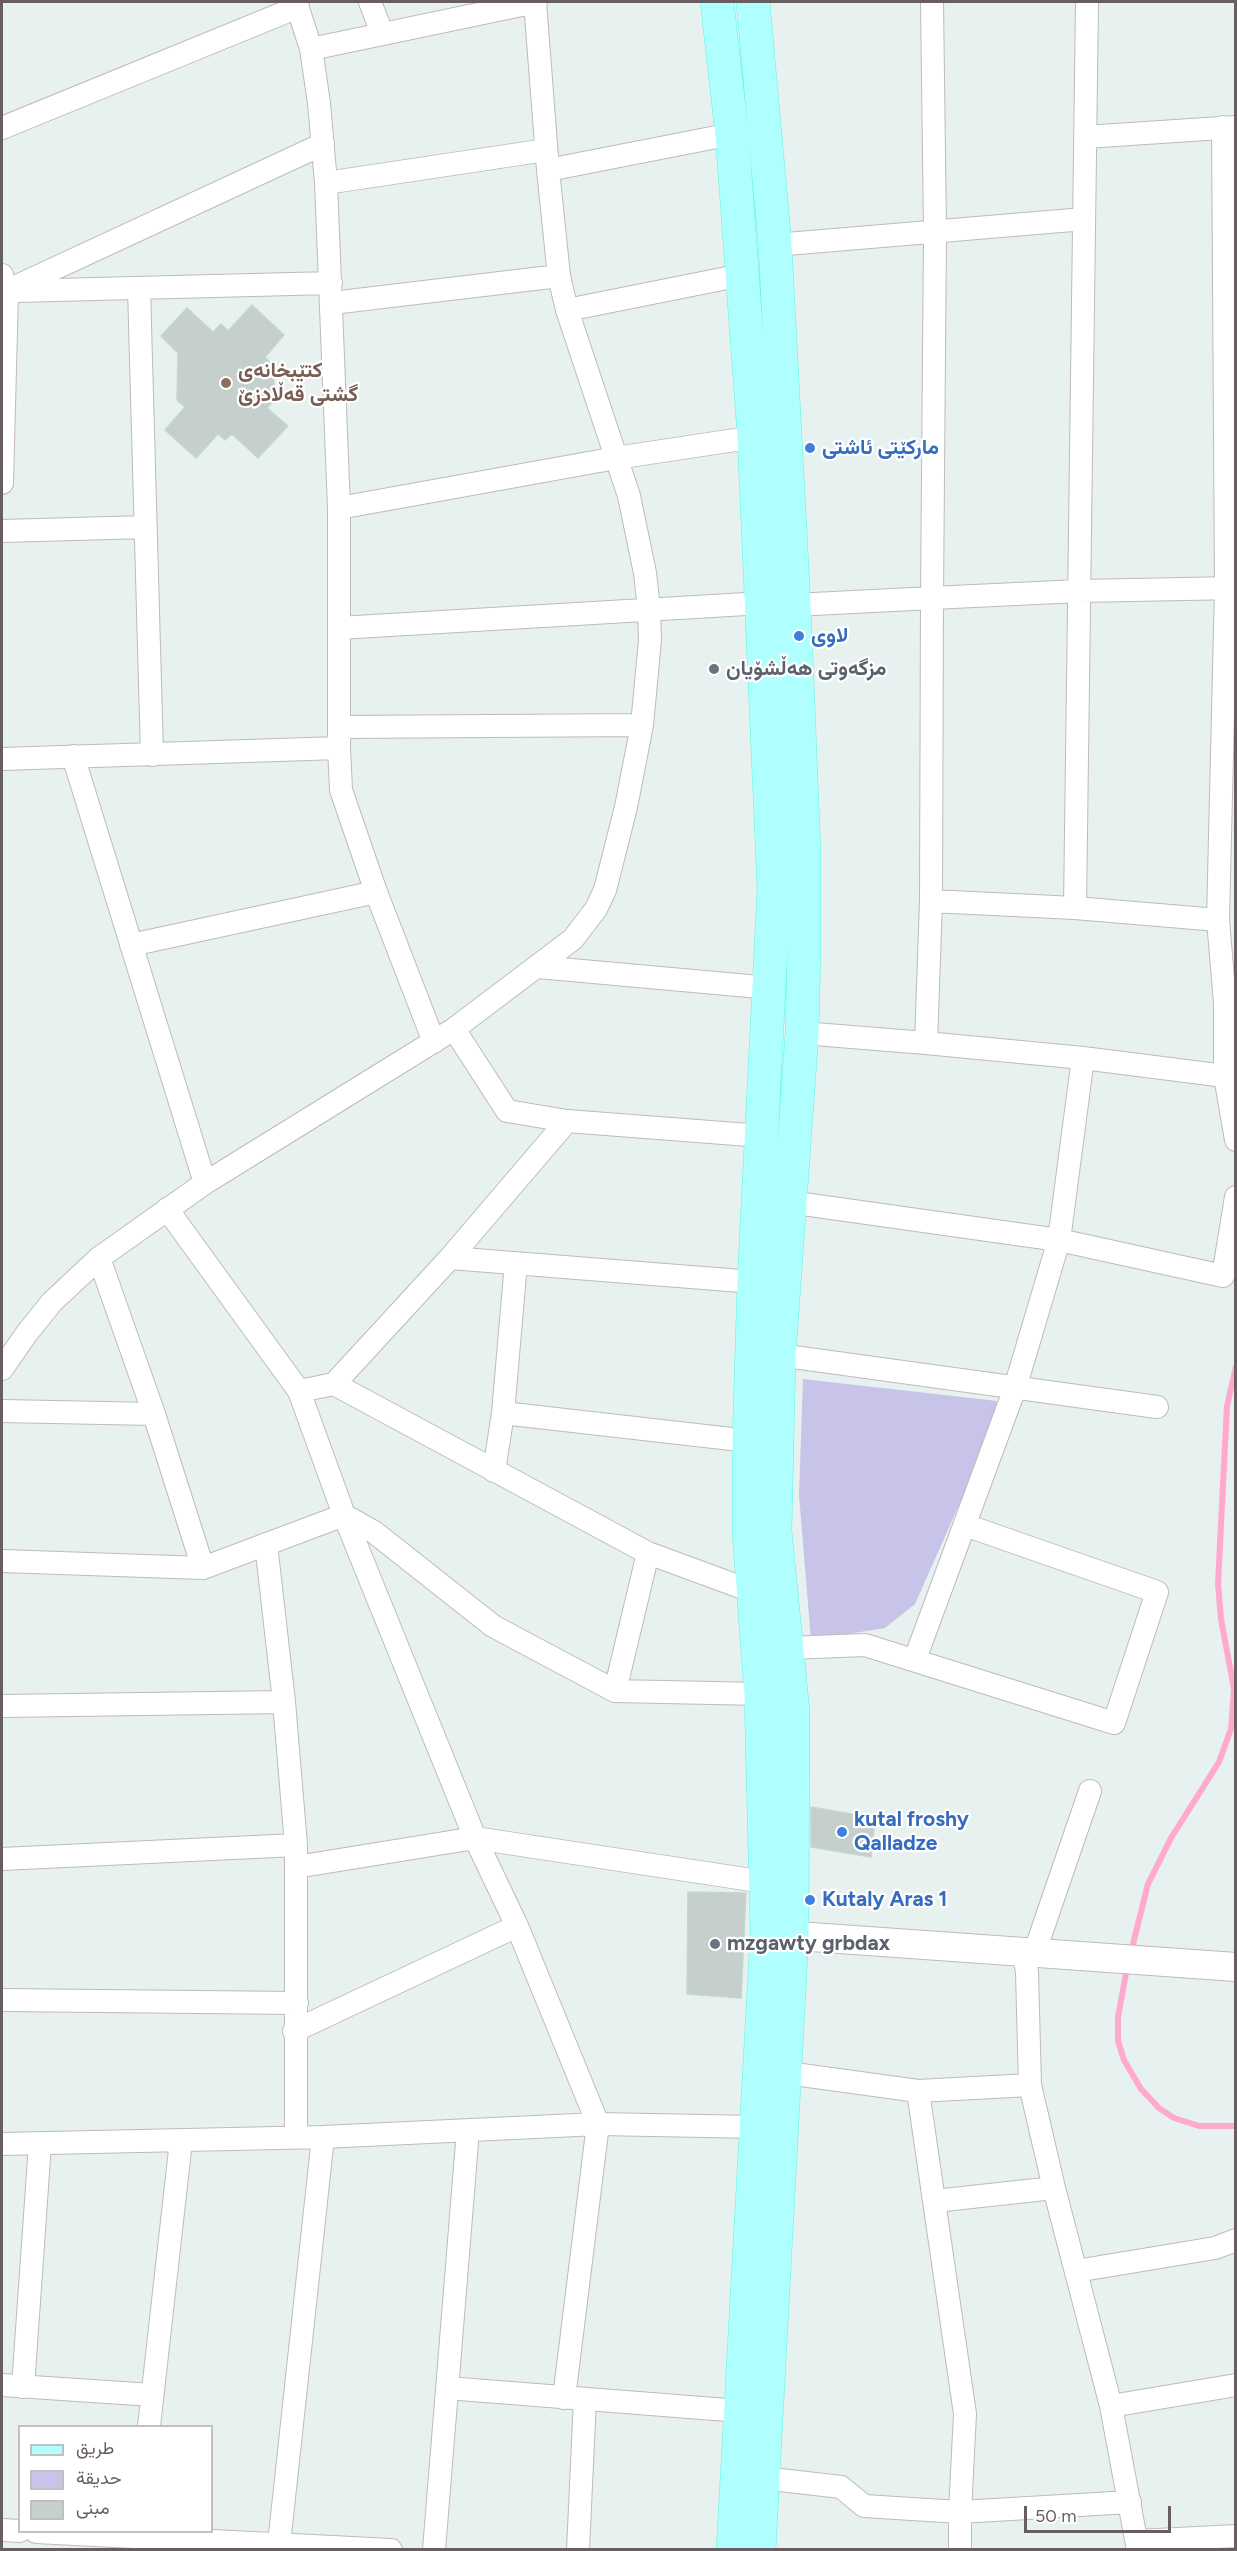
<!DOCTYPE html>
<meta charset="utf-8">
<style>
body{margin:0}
#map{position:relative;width:1237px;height:2551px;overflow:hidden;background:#e7f1f0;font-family:Figtree,Vazirmatn,sans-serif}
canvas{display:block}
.frame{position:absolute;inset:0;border:3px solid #685e61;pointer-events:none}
.legend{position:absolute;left:18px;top:2425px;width:195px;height:108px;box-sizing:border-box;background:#fff;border:2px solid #c3bfc0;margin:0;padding:8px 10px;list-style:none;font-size:18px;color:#685e61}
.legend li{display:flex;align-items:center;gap:12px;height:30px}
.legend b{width:30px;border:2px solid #c3bfc0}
.scale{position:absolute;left:1024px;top:2506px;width:147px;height:27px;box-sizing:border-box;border:3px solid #685e61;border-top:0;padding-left:8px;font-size:18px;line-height:21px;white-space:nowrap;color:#685e61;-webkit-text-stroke:4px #fff;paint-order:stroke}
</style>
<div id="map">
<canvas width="1237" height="2551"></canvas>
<div class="frame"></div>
<ul class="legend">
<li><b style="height:8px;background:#aefffd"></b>طريق</li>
<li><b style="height:16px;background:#c8c3e9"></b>حديقة</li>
<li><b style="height:16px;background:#c5cfcc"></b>مبنى</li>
</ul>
<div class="scale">50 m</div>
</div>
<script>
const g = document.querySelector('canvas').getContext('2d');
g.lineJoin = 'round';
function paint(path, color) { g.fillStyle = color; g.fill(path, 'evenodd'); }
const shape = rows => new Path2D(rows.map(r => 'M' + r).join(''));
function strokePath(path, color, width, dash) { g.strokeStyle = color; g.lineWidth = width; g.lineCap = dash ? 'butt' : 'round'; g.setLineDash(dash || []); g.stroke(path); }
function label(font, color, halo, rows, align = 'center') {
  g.font = font + ' Figtree,Vazirmatn,sans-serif'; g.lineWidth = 4.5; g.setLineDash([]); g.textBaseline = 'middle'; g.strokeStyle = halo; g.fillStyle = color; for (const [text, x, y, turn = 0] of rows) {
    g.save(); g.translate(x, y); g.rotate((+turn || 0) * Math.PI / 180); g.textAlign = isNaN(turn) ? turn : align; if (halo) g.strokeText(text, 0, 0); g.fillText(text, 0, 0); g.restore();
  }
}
const green = shape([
 [803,1379,997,1401,983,1451,915,1604,885,1628,811,1640,799,1495]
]);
const stream = shape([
 [1131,1952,1148,1884,1171,1838,1219,1762,1231,1729,1234,1689,1221,1619,1218,1584,1227,1406,1236,1367],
 [1127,1968,1118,2017,1118,2041,1124,2060,1141,2089,1159,2108,1174,2118,1199,2126,1236,2126]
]);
const building = shape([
 [252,305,284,335,265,357,273,366,275,400,267,408,288,426,258,458,232,434,225,440,218,434,196,458,165,430,185,407,177,400,178,353,161,336,187,308,213,332,221,324,228,331,252,305],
 [811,1807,875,1818,871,1857,811,1847,811,1807],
 [688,1892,746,1893,741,1998,687,1994,688,1892]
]);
const minor = shape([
 [296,2,311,49,319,103,326,183,339,508,339,748,341,790,376,892,434,1042],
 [370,2,382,33],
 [932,2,935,231,932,598,1079,591,1236,588],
 [311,49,536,2],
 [1223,127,1226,588,1218,920,1225,1003,1225,1076,1236,1140],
 [2,128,298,7],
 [1085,137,1236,127],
 [548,170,732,134],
 [326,183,546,150],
 [775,245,1084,219],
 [2,275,7,292,2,483],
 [139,288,152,755],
 [17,291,331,283],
 [2,293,323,144],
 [332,303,559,276],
 [567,310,742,275],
 [339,508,616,458,768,435],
 [2,531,146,527],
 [794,605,932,598,931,901,926,1043,802,1033],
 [339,628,763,603],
 [339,727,642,725],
 [73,756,205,1183],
 [2,759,339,748],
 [931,901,1075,908,1218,920],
 [1075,908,1087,2],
 [131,945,376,892],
 [538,967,771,988],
 [454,1029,507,1111,567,1121,762,1136],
 [926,1043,1083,1058,1225,1076],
 [789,1202,1059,1240,1223,1276,1236,1197],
 [167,1209,299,1391,344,1515,475,1838,517,1926,598,2124,564,2398],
 [99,1258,154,1414,203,1568],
 [450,1258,754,1282],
 [779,1355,1157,1407],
 [2,1369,27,1333,52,1302,99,1258,205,1183,454,1029,573,939,596,909,605,890,626,807,642,725,650,640,649,609,645,573,629,496,567,310,559,276,548,170,535,2],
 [334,1384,450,1258,567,1121],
 [299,1391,334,1384,648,1553,754,1592],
 [2,1411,154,1414],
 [503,1413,749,1441],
 [494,1471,503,1413,516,1263],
 [266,1544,284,1702,296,1845,296,2137],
 [2,1561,203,1568,344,1515,374,1532,493,1626,615,1691,761,1694],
 [788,1648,865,1645,1114,1723,1157,1592,965,1525],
 [915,1659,1015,1388,1059,1240,1083,1058],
 [615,1691,648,1553],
 [2,1706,284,1702],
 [2,1859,296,1845],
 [296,1867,475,1838,765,1882],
 [1023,1951,1027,1972,1030,2085,1054,2188,1111,2406,1138,2550],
 [1035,1951,1090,1791],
 [2,2000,297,2003],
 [294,2031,517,1926],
 [787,2073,918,2091,1030,2085],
 [918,2091,965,2414,960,2512,960,2550],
 [2,2144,323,2137,598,2124,758,2127],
 [935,2201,1054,2188],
 [1076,2271,1215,2248,1236,2240],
 [2,2385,152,2395],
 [23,2387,40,2144],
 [447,2388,740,2411],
 [1111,2406,1236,2385],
 [149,2426,181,2141],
 [763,2478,841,2487,864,2506,960,2512,1130,2502],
 [2,2530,20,2531],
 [36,2532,391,2550],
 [1138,2541,1236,2536],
 [279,2544,323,2137],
 [434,2550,468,2130],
 [578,2550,585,2399]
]);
const tertiary = shape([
 [769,1934,1236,1967]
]);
const primary = shape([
 [717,2,732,134,754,435,774,889,754,1282,749,1441,749,1533,761,1694,767,1934,733,2550],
 [753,2,775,245,794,605,804,851,804,948,802,1033,779,1355,775,1531,793,1712,792,1936,759,2550]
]);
const markers = [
 [226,383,6,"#8d6e63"],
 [810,448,6,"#3f7fe0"],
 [799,636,6,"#3f7fe0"],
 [714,669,6,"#6b7280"],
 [842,1832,6,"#3f7fe0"],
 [810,1900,6,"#3f7fe0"],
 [715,1944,6,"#6b7280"]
];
const educationNames = [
 ["کتێبخانەی",238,371],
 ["گشتی قەڵادزێ",238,395]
];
const shopNames = [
 ["مارکێتی ئاشتی",822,448],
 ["لاوی",811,636],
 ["kutal froshy",854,1820],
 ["Qalladze",854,1844],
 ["Kutaly Aras 1",822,1900]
];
const worshipNames = [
 ["مزگەوتی ھەڵشۆیان",726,669],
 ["mzgawty grbdax",727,1944]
];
paint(green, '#c8c3e9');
strokePath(stream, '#ffa9ce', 6);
paint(building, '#c5cfcc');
strokePath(building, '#c5d6d3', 1.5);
strokePath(minor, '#c1b9bb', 24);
strokePath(tertiary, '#c1b9bb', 30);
strokePath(primary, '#5bf6df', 34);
strokePath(minor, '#fff', 22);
strokePath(tertiary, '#fff', 28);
strokePath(primary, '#aefffd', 33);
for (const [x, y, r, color] of markers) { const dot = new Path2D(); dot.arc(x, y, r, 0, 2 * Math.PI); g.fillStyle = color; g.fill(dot); strokePath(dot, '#fff', 2); }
label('bold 21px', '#785e54', '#fff', educationNames, 'left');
label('bold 21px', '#366cbe', '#fff', shopNames, 'left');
label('bold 21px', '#5b616d', '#fff', worshipNames, 'left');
</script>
